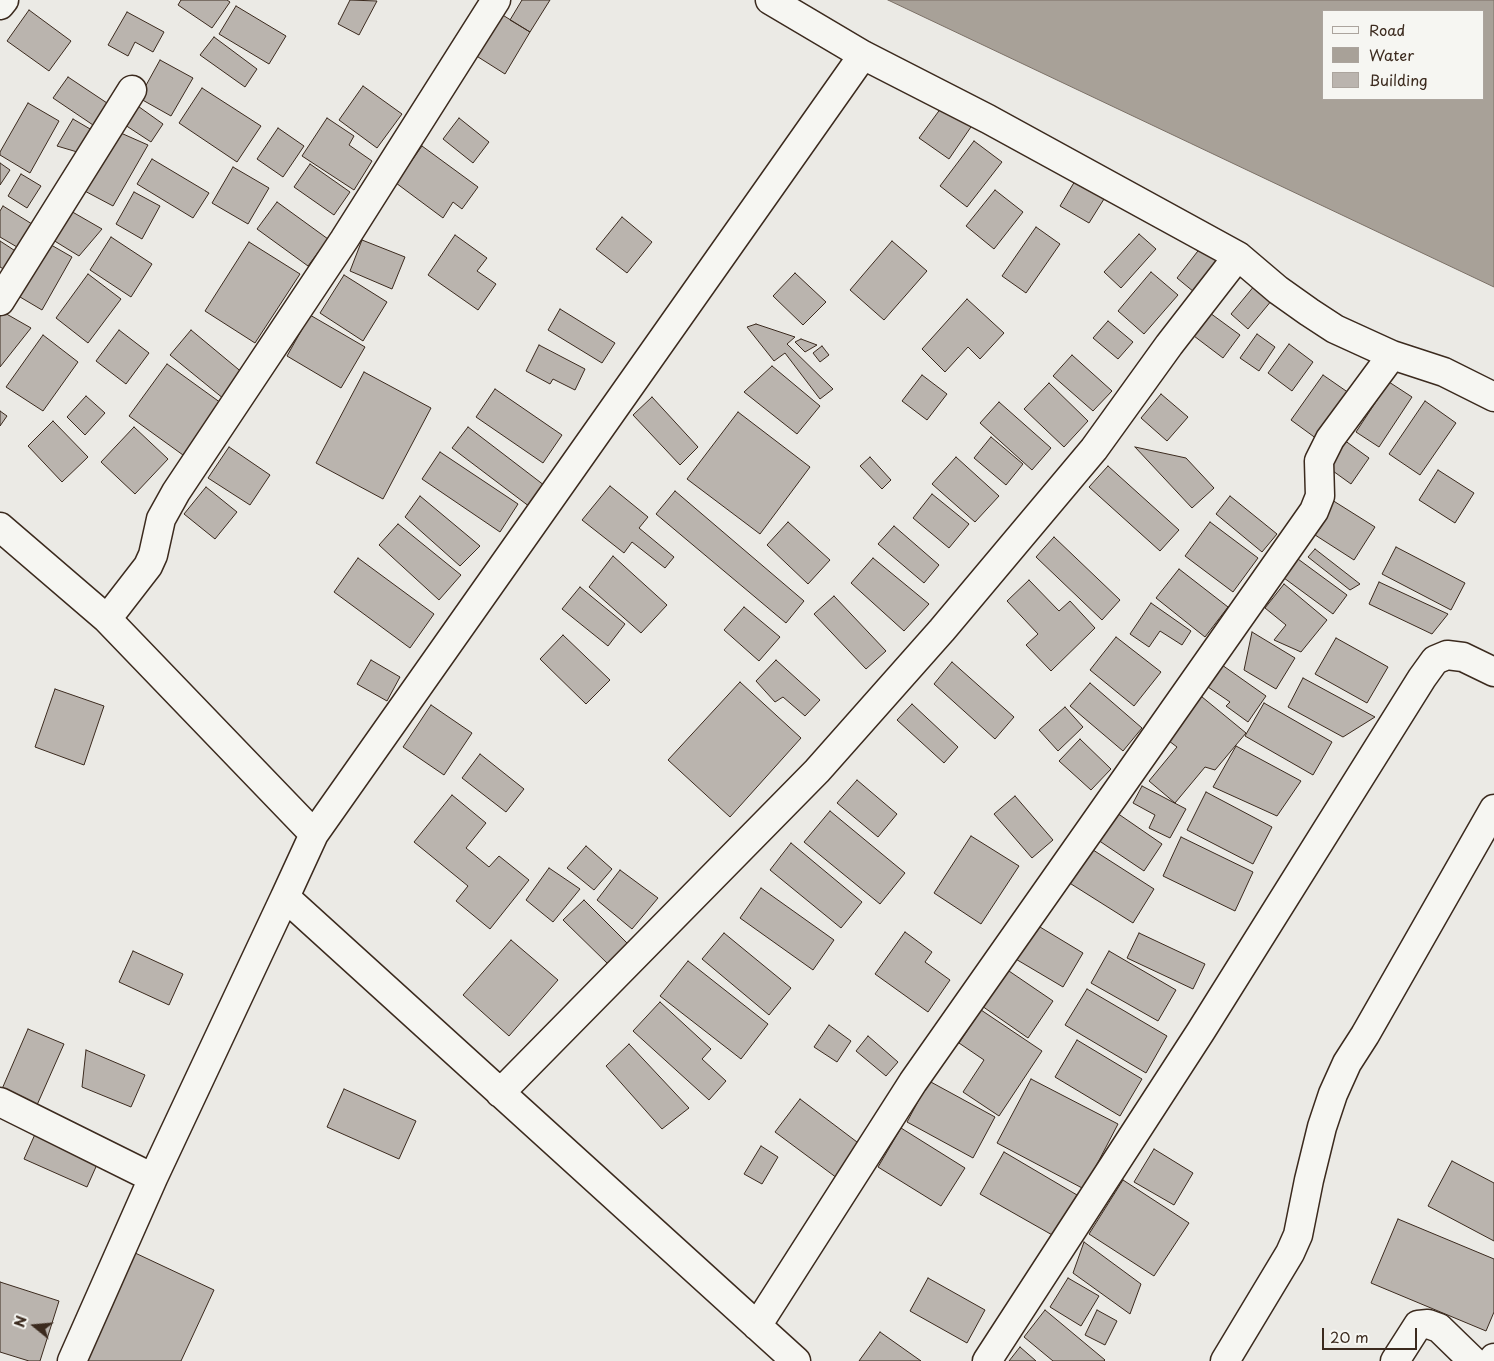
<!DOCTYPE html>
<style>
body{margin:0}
#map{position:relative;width:1494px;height:1361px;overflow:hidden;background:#ebeae5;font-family:"Playpen Sans",sans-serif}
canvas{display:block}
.legend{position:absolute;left:1322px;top:10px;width:162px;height:90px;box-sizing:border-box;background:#f6f6f2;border:1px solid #aba49d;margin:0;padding:6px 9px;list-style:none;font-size:15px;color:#3b2a1e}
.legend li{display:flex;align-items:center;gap:10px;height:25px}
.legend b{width:25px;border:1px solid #aba49d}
.north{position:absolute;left:10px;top:1301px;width:50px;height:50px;-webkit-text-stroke:4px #f6f6f2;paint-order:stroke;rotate:287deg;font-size:14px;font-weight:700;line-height:20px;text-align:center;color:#3b2a1e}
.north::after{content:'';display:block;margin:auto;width:18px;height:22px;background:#3b2a1e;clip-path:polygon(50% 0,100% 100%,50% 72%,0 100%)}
.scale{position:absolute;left:1322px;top:1328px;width:95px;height:22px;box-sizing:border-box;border:2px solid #3b2a1e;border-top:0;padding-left:6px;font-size:15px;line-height:18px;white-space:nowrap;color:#3b2a1e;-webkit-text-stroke:4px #f6f6f2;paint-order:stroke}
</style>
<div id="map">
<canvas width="1494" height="1361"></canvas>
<ul class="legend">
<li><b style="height:6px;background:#f6f6f2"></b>Road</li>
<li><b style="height:14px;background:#a8a198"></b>Water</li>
<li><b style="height:14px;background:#bab4ae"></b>Building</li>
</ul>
<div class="north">N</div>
<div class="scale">20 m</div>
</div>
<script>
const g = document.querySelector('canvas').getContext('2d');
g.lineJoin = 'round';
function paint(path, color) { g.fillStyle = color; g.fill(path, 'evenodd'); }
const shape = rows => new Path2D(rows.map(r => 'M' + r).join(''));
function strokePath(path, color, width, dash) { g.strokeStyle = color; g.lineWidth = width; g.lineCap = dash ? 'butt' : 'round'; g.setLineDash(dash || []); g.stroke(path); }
const water = shape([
 [888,0,1494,0,1494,287,888,0],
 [1323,11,1483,11,1483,99,1323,99,1323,11]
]);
const building = shape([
 [181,0,227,0,230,2,212,28,178,5,181,0],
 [350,0,377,1,359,35,338,24,350,0],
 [522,0,550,0,530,32,510,20,522,0],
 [236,6,286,36,269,64,219,34,236,6],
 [29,10,71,41,49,71,7,41,29,10],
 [127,12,164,32,153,52,135,42,128,56,108,45,127,12],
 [501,14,530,32,505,74,475,55,501,14],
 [214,37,257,69,245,87,200,55,214,37],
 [160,60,193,78,171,116,139,98,160,60],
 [68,77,107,103,93,125,53,98,68,77],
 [363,86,402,114,377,148,339,120,363,86],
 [202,88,261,126,237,162,179,123,202,88],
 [28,103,59,121,30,173,0,155,0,152,28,103],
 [135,104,163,124,151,142,122,123,135,104],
 [944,104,973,124,949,159,919,138,944,104],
 [327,118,354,136,349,145,372,161,354,190,302,156,327,118],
 [459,118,489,142,473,163,443,139,459,118],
 [73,119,97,133,84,154,57,146,73,119],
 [278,128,304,146,283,177,257,159,278,128],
 [114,130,148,145,113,206,81,189,114,130],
 [974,141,1002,162,967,207,940,186,974,141],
 [422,146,478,187,462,209,453,202,443,218,396,183,422,146],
 [152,159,209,193,193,218,137,184,152,159],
 [0,163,10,170,0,185,0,163],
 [310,164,350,192,334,215,294,187,310,164],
 [233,167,269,188,248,224,212,203,233,167],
 [21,174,41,186,27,208,8,196,21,174],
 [1075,181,1104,199,1089,223,1060,206,1075,181],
 [995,190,1023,212,994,249,966,226,995,190],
 [134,192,160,206,142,239,116,224,134,192],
 [277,202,328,239,308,266,257,229,277,202],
 [3,206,32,224,17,247,0,237,0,211,3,206],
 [69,210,102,229,79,256,53,240,69,210],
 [622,217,652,242,627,273,596,249,622,217],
 [1036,227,1060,244,1026,293,1002,276,1036,227],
 [1139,234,1156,249,1121,288,1104,272,1139,234],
 [455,235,487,258,477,271,496,284,478,310,428,275,455,235],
 [111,237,152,264,131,297,90,270,111,237],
 [362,240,405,257,392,289,350,271,362,240],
 [0,241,20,254,9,272,0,267,0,241],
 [892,241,927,271,884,320,850,290,892,241],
 [46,242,72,257,42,310,15,294,46,242],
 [249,242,300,274,255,343,205,311,249,242],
 [1201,247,1219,261,1194,292,1177,278,1201,247],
 [1151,272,1178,295,1144,334,1118,311,1151,272],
 [795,273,826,302,803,325,773,296,795,273],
 [88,274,121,299,88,343,56,318,88,274],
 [344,275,387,302,363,341,320,313,344,275],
 [1255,285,1272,300,1248,329,1231,314,1255,285],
 [967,299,1004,333,980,359,968,347,945,372,922,349,967,299],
 [560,309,615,343,602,363,548,330,560,309],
 [3,312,31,328,0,367,0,316,3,312],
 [1210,313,1240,335,1223,358,1194,336,1210,313],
 [310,315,365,347,341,388,287,356,310,315],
 [1108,321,1133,342,1118,359,1093,338,1108,321],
 [756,324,795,337,787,344,833,389,820,399,785,353,774,361,747,327,756,324],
 [119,330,149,353,126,384,96,361,119,330],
 [191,330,244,374,224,399,170,355,191,330],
 [1257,334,1275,347,1259,371,1240,358,1257,334],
 [43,335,78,362,43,411,6,387,43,335],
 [801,339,817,345,805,352,795,342,801,339],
 [1289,344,1313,362,1292,391,1268,373,1289,344],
 [539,345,585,369,575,390,553,379,550,384,526,371,539,345],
 [822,346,829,355,820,362,813,353,822,346],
 [1072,355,1112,391,1093,411,1053,376,1072,355],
 [167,364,221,403,183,455,129,416,167,364],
 [772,366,820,406,797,434,744,392,772,366],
 [364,372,431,408,383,499,316,463,364,372],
 [922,375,947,394,927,420,902,401,922,375],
 [1323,375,1349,393,1317,439,1291,420,1323,375],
 [1389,382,1412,397,1379,447,1356,432,1389,382],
 [1049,383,1088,421,1064,447,1024,409,1049,383],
 [495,389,562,435,543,463,476,417,495,389],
 [1161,394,1188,417,1167,441,1141,418,1161,394],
 [86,396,105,413,85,435,67,417,86,396],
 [652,397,698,447,680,465,633,415,652,397],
 [1425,401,1456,423,1420,475,1389,454,1425,401],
 [999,402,1051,448,1032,470,980,423,999,402],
 [0,411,7,416,0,426,0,411],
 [738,412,810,467,760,534,687,479,738,412],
 [53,421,88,457,62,482,28,446,53,421],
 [134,427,168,459,135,494,101,462,134,427],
 [468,427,553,492,538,513,452,448,468,427],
 [991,437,1023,464,1006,485,974,458,991,437],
 [1344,440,1369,458,1351,484,1326,466,1344,440],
 [229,447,270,475,250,505,208,478,229,447],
 [1135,447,1186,458,1214,488,1192,508,1135,447],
 [440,452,518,504,500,532,422,479,440,452],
 [870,457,891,480,882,489,860,466,870,457],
 [956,457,999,496,975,522,932,484,956,457],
 [1108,466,1179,530,1160,551,1089,487,1108,466],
 [1438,470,1474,493,1455,523,1419,500,1438,470],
 [610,486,648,517,639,528,674,557,665,568,632,542,624,553,582,520,610,486],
 [206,487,237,512,215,539,184,514,206,487],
 [675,491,804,601,786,623,656,514,675,491],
 [932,494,969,524,949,548,913,518,932,494],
 [420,496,480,546,460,566,405,517,420,496],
 [1230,496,1277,534,1262,552,1216,514,1230,496],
 [1332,500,1375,527,1354,560,1312,533,1332,500],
 [788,522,830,560,808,584,767,545,788,522],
 [1210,522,1258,558,1233,592,1185,556,1210,522],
 [398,524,461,575,439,600,379,545,398,524],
 [894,526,939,565,924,583,878,544,894,526],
 [1054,537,1120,600,1102,620,1036,557,1054,537],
 [1396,547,1465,583,1451,610,1382,574,1396,547],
 [1315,549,1360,584,1350,590,1308,557,1315,549],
 [613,556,667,605,641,633,589,587,613,556],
 [358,558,434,614,410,648,334,592,358,558],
 [873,558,929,604,904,631,851,583,873,558],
 [1298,559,1347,595,1333,614,1284,578,1298,559],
 [1179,569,1228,607,1205,637,1156,598,1179,569],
 [1029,580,1059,611,1070,601,1095,628,1051,671,1026,645,1038,634,1007,601,1029,580],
 [1379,582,1448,614,1432,634,1369,604,1379,582],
 [1284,584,1327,620,1301,652,1274,640,1286,625,1265,608,1284,584],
 [580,587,625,624,608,646,562,609,580,587],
 [834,596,886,651,866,669,814,614,834,596],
 [1151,603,1191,631,1182,645,1160,631,1149,647,1130,634,1151,603],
 [744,607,780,637,759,661,724,630,744,607],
 [1252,632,1295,658,1276,689,1244,670,1252,632],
 [563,635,610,680,586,704,540,659,563,635],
 [1116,637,1161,672,1134,706,1090,670,1116,637],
 [1336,638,1388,667,1367,703,1315,674,1336,638],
 [371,660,400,677,387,701,357,684,371,660],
 [776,660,820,700,805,716,783,697,775,702,756,681,776,660],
 [952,662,1014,717,995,739,934,684,952,662],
 [1222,665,1266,696,1248,722,1226,706,1230,702,1208,687,1222,665],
 [1303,678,1375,717,1343,737,1288,707,1303,678],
 [740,682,801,738,730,817,668,760,740,682],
 [1090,683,1142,728,1123,751,1070,706,1090,683],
 [55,689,104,706,84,765,35,747,55,689],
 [1196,692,1246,733,1215,770,1205,767,1175,803,1149,781,1177,747,1161,735,1196,692],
 [1264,703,1332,742,1313,775,1245,736,1264,703],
 [912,704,958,747,944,763,897,720,912,704],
 [431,705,472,733,444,775,403,747,431,705],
 [1065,707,1083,727,1058,751,1039,730,1065,707],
 [1080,739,1111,769,1091,790,1059,761,1080,739],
 [1236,746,1301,781,1277,816,1213,787,1236,746],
 [480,754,524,789,506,812,462,778,480,754],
 [857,780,897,814,878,837,837,803,857,780],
 [1142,786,1186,809,1170,838,1149,828,1155,815,1133,803,1142,786],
 [1206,792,1272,827,1253,864,1187,830,1206,792],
 [452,795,486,823,466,848,489,867,499,856,529,880,490,929,456,901,468,886,414,842,452,795],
 [1015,796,1053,840,1032,858,994,814,1015,796],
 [830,811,905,873,880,904,804,842,830,811],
 [1117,813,1162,844,1144,871,1098,840,1117,813],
 [971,836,1019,866,981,924,934,893,971,836],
 [1181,837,1253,872,1235,911,1163,876,1181,837],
 [791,843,862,902,841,928,770,870,791,843],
 [586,846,612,869,594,890,567,868,586,846],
 [1090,848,1154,889,1133,923,1068,882,1090,848],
 [549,868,580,889,553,922,526,900,549,868],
 [620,870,658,898,632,929,597,900,620,870],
 [761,888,834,940,813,970,740,918,761,888],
 [584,900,628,944,608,964,563,920,584,900],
 [1035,924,1083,953,1063,987,1014,958,1035,924],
 [905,932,932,952,925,962,950,980,928,1012,875,974,905,932],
 [724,933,791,988,769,1015,702,959,724,933],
 [1139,933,1205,964,1193,989,1127,958,1139,933],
 [511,940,558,980,509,1036,463,995,511,940],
 [133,951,183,974,169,1005,119,982,133,951],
 [1109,951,1176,990,1158,1021,1091,983,1109,951],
 [688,961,768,1024,741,1059,660,996,688,961],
 [1006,969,1053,1001,1028,1038,982,1006,1006,969],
 [1087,989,1167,1036,1146,1073,1065,1025,1087,989],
 [660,1002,711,1049,702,1059,726,1081,709,1100,633,1031,660,1002],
 [981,1010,1042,1051,999,1116,963,1092,984,1060,959,1043,981,1010],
 [829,1025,851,1041,837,1062,814,1047,829,1025],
 [28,1029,64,1044,37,1105,2,1089,28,1029],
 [868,1036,898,1062,886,1076,856,1051,868,1036],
 [1077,1040,1142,1079,1120,1116,1055,1077,1077,1040],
 [629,1044,689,1108,662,1129,606,1066,629,1044],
 [86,1050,145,1075,131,1107,82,1087,86,1050],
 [1031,1079,1118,1124,1084,1189,997,1143,1031,1079],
 [929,1081,995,1117,973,1158,907,1122,929,1081],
 [344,1089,416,1121,399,1159,327,1127,344,1089],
 [800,1099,861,1145,837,1178,775,1132,800,1099],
 [901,1128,965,1168,941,1206,878,1167,901,1128],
 [36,1132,99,1160,87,1187,24,1159,36,1132],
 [761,1146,778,1157,762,1184,744,1174,761,1146],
 [1154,1149,1193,1173,1174,1205,1134,1182,1154,1149],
 [1004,1152,1077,1195,1054,1236,980,1194,1004,1152],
 [1452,1161,1494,1183,1494,1241,1428,1206,1452,1161],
 [1123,1180,1189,1223,1154,1276,1089,1234,1123,1180],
 [1398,1219,1494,1259,1494,1312,1486,1331,1371,1283,1398,1219],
 [1084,1242,1141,1284,1130,1314,1073,1273,1084,1242],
 [133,1252,214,1290,181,1361,83,1361,133,1252],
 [928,1278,985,1310,967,1343,910,1311,928,1278],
 [1068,1278,1099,1296,1081,1326,1050,1307,1068,1278],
 [0,1282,59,1301,40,1361,29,1361,0,1352,0,1282],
 [1045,1310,1105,1360,1104,1361,1053,1361,1024,1337,1045,1310],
 [1097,1310,1117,1321,1105,1345,1085,1335,1097,1310],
 [880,1332,921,1361,859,1361,880,1332],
 [1020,1347,1036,1361,1009,1361,1020,1347]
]);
const minor = shape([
 [770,0,863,55,988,119,1238,256,1278,290,1309,312,1335,329,1392,355],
 [0,5,4,0],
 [0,301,132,90],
 [0,527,107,619,314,834,285,897],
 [107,619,148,566,153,555,161,519,176,492,344,240,496,0],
 [314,834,863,55],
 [500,1093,817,771,942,630,1094,449,1169,345,1238,256],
 [0,1102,153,1178],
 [757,1326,913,1082,1314,511,1320,496,1319,461,1330,439,1392,355,1444,372,1494,397],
 [72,1361,153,1178,285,897,796,1361],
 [987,1361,1201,1031,1422,678,1435,660,1447,655,1463,657,1494,672],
 [1225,1361,1290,1253,1298,1235,1309,1180,1322,1127,1333,1094,1347,1063,1365,1035,1494,809],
 [1395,1361,1418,1325,1428,1324,1439,1328,1473,1361],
 [1492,1361,1494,1358]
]);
paint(water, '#a8a198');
strokePath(water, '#7c7167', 1);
paint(building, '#bab4ae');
strokePath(building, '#3b2a1e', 1);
strokePath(minor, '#3b2a1e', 31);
strokePath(minor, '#f6f6f2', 28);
</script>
